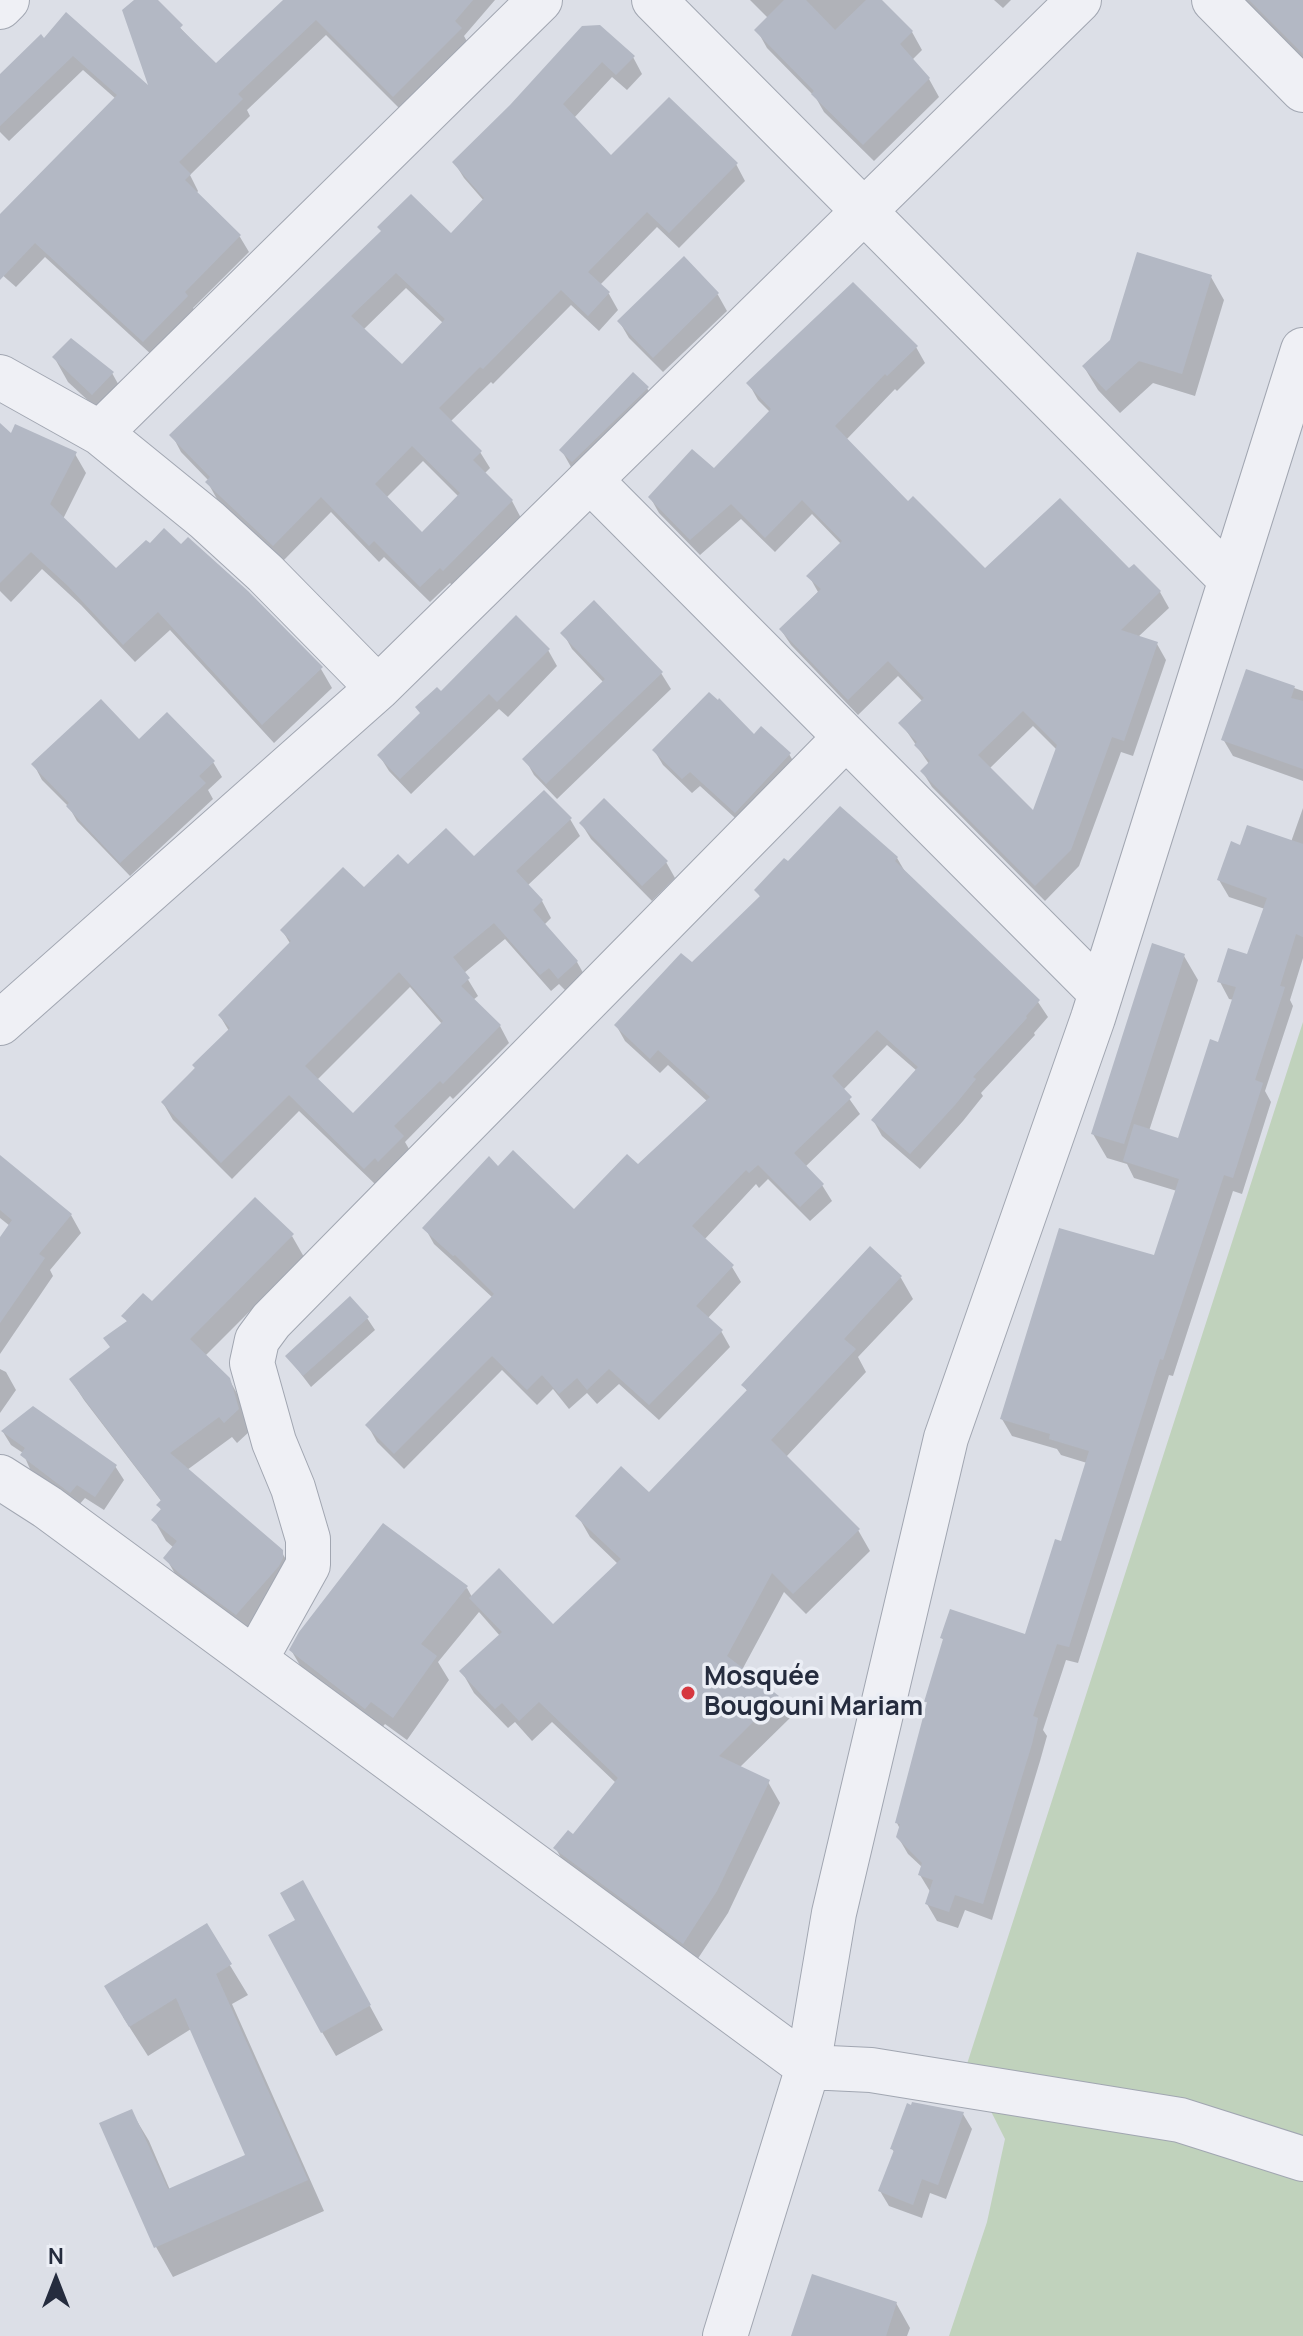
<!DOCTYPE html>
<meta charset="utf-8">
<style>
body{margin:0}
#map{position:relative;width:1303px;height:2336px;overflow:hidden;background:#dcdfe7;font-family:Manrope,sans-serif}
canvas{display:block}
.north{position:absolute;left:16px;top:2240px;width:80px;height:80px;-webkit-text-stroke:6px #ebeef5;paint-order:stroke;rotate:0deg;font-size:22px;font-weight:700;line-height:32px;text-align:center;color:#252c3e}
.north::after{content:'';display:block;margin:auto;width:28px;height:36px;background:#252c3e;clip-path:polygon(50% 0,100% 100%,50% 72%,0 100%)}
</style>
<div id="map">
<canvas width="1303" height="2336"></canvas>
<div class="north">N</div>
</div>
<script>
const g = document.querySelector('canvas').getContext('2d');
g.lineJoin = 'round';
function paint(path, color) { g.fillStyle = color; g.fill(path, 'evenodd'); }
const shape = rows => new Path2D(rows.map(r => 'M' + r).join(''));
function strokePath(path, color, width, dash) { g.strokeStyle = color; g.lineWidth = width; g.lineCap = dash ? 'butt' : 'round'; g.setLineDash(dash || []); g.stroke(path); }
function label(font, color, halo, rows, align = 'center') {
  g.font = font + ' Manrope,sans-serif'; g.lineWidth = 7; g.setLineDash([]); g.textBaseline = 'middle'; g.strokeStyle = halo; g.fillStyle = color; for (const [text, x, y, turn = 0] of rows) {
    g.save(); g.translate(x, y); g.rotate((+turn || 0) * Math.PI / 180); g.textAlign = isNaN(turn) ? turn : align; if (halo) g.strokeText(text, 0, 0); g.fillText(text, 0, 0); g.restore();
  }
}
const green = shape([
 [1303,1022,1303,2336,949,2336,987,2222,1005,2139,967,2064]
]);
const shadow = shape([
 [138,0,154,0,216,66,286,0,495,0,464,36,469,45,403,112,326,35,247,110,250,116,190,175,198,191,196,194,240,237,249,252,193,308,196,312,153,356,45,257,16,287,0,273,0,218,116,99,83,70,9,141,0,132,0,77,41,37,153,91],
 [750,0,881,0,912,32,922,50,912,60,929,79,939,97,874,161,824,112,816,98,767,48,757,30,768,18],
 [994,0,1011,0,1003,8],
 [1245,0,1303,0,1303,59],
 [583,28,633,57,642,74,627,90,612,77,574,118,611,158,736,164,745,181,679,248,657,227,600,285,609,294,618,310,599,331,571,305,493,384,491,382,450,422,480,452,490,468,484,474,512,501,521,518,453,586,450,583,430,602,384,557,379,562,331,512,283,561,217,499,208,483,209,481,181,452,172,435,383,232,451,236,484,201,464,178,454,162,512,107],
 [406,288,444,324,402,367,363,330],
 [423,461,459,497,422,535,386,498],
 [684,259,718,295,727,311,663,372,629,338,619,321],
 [1211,277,1224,300,1195,396,1153,383,1120,413,1098,390,1084,367],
 [916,347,925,363,897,391,895,389,846,440,908,504,985,571,1129,570,1160,592,1169,608,1138,637,1157,644,1166,660,1133,756,1121,752,1079,866,1045,901,932,787,922,771,929,764,901,723,923,702,898,676,858,715,791,645,781,630,818,592,809,576,841,544,812,514,775,552,741,519,700,555,659,513,650,497,714,471,771,413,758,400,749,384],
 [1033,726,1057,750,1034,814,989,769],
 [54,357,112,373,126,398,107,418,68,382],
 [647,388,656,405,582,477,571,467,562,451],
 [0,426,11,436,75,454,86,473,63,519,116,571,321,669,332,688,274,743,170,630,135,662,81,605,42,569,11,602,0,591],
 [563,633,661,673,671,689,557,799,534,775,525,759,604,683,572,649],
 [548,650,557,666,508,717,499,709,411,794,389,771,379,755,441,693],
 [1247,672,1303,691,1303,781,1233,756,1223,739],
 [754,737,789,754,798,769,745,827,700,786,692,793,663,765,654,750],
 [139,742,213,762,222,777,208,790,213,799,130,876,77,821,69,807,42,780,34,765],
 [1303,808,1303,958,1290,1000,1293,1006,1265,1091,1271,1102,1242,1194,1233,1191,1173,1376,1169,1375,1078,1663,1066,1660,1043,1730,1047,1736,1040,1761,992,1920,965,1910,958,1928,937,1921,927,1904,931,1893,920,1875,923,1868,908,1854,898,1837,900,1829,897,1823,928,1705,926,1701,944,1641,942,1638,1026,1637,1063,1544,1087,1463,1061,1455,1057,1449,1012,1436,1002,1419,1156,1258,1177,1191,1134,1178,1127,1164,1107,1158,1093,1134,1184,956,1198,980,1149,1131,1180,1140,1220,1044,1234,1000,1229,999,1220,982,1248,956,1265,909,1229,897,1219,880,1242,847,1291,842],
 [570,819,580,836,527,886,542,901,551,918,544,925,577,962,586,978,569,994,559,984,551,991,505,939,464,973,478,996,473,1000,500,1026,509,1043,453,1099,450,1096,405,1142,412,1154,375,1184,299,1111,232,1179,173,1120,163,1103,229,1031,220,1016,291,945,282,930,408,867,474,859],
 [410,987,442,1024,354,1115,317,1080],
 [581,823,666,862,675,878,652,901,591,839],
 [897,858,907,875,1038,1002,1048,1017,1034,1033,1035,1035,981,1093,983,1096,963,1121,920,1169,882,1136,873,1120,917,1071,887,1045,843,1090,860,1114,805,1167,822,1185,832,1201,810,1221,768,1179,759,1188,756,1184,704,1240,732,1267,741,1282,707,1319,721,1331,730,1347,659,1420,619,1384,597,1404,587,1393,569,1409,553,1389,537,1405,502,1370,404,1469,377,1442,368,1426,493,1298,434,1244,425,1228,498,1168,574,1212,638,1167,708,1102,668,1065,660,1073,625,1041,616,1025,692,965,761,898,757,891,788,864],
 [0,1158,71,1215,81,1233,50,1270,53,1276,0,1354,0,1240,10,1226,0,1218],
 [292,1236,304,1257,205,1356,229,1379,241,1401,250,1431,237,1443,232,1437,187,1470,281,1551,294,1573,249,1635,178,1579,166,1558,174,1548,166,1541,154,1520,162,1511,159,1506,162,1502,84,1400,71,1380,111,1349,128,1323,124,1316],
 [870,1249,901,1278,913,1299,858,1357,866,1372,786,1457,858,1530,870,1551,806,1614,784,1592,742,1670,778,1697,790,1718,739,1768,768,1782,780,1803,728,1913,695,1963,568,1870,556,1849,573,1836,616,1783,552,1722,532,1741,515,1722,508,1728,474,1693,462,1672,500,1636,479,1612,438,1662,449,1680,407,1740,385,1724,379,1731,305,1674,291,1650,467,1588,472,1597,553,1627,618,1564,590,1537,578,1516,649,1494,748,1392,743,1385],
 [367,1318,375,1330,311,1387,288,1357],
 [0,1369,6,1372,16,1390,0,1413],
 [3,1432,115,1466,124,1480,104,1510,85,1498,78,1506,30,1469,23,1453,11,1445],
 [316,1907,383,2030,336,2056,322,2032],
 [206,1926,248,1995,232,2004,324,2211,173,2277,156,2247,101,2124,131,2111,149,2141,170,2190,247,2156,191,2029,148,2056,123,2017],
 [963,2114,972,2129,946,2199,930,2193,922,2218,889,2206,880,2191,895,2153,892,2149],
 [896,2303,910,2328,907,2336,794,2336]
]);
const building = shape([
 [134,0,158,0,183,25,180,28,216,63,283,0,473,0,455,21,462,28,393,97,316,20,238,94,243,99,179,162,191,174,185,180,241,235,185,292,188,296,143,342,35,243,0,280,0,214,117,95,73,56,0,126,0,74,41,34,44,38,66,12,148,85,122,10],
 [784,0,806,0,835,30,866,0,882,0,913,31,900,44,930,78,863,145,811,94,814,91,754,30],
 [1249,0,1303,0,1303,54],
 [600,25,635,56,616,75,602,62,563,104,611,155,669,97,738,163,669,233,647,212,588,272,610,292,588,316,561,290,483,369,480,367,439,408,482,451,473,460,513,500,443,571,440,568,420,587,374,541,369,546,321,497,273,546,205,482,210,477,169,435,381,231,377,227,411,194,451,233,484,198,452,162,510,105,582,26],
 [396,273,445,319,402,364,351,316],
 [412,446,460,493,422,532,375,484],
 [1137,252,1212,275,1182,374,1139,361,1106,391,1082,366,1110,340],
 [684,256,719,293,653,358,617,321],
 [853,282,918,346,887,376,885,374,835,426,908,501,913,496,985,568,1060,498,1129,568,1134,564,1161,591,1121,630,1158,642,1124,741,1112,737,1071,850,1035,886,920,771,930,761,914,745,917,742,898,723,924,698,888,661,848,700,779,629,821,589,806,576,842,541,802,500,765,538,731,504,690,540,648,497,692,449,714,468,771,409,746,383],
 [1023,711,1057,745,1033,810,978,755],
 [71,338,114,372,92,395,52,357],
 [633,372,649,387,572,462,559,450],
 [0,423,11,433,15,424,77,452,50,504,116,568,146,540,150,543,164,528,181,544,188,537,248,591,323,667,262,725,158,612,123,645,68,586,31,552,0,583],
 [594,600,663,672,546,784,522,759,605,679,560,633],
 [516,615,550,649,497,702,489,694,400,779,377,755,420,713,415,707,437,687,441,691],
 [1246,669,1295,686,1291,698,1303,701,1303,769,1221,740],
 [709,692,718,700,719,698,754,734,761,726,791,753,735,813,690,772,682,779,652,750],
 [101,699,139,739,167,712,215,761,199,776,206,783,120,863,66,806,69,803,31,764],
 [544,790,572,818,516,871,543,900,533,910,578,961,558,979,549,968,540,975,494,923,453,957,470,978,461,986,501,1025,443,1084,440,1081,394,1126,404,1136,378,1162,375,1158,364,1169,289,1095,221,1163,161,1102,195,1068,192,1065,230,1028,218,1015,291,941,280,930,343,867,364,887,398,854,408,864,446,828,474,856],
 [399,972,443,1021,353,1113,305,1066],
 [604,798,668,861,642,886,579,823],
 [840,806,898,857,895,861,1040,1000,1026,1016,1027,1018,973,1077,976,1079,955,1105,910,1154,871,1120,918,1067,877,1030,832,1076,852,1097,794,1153,824,1184,800,1207,758,1165,749,1173,746,1170,692,1226,734,1265,696,1306,723,1330,649,1405,609,1369,587,1390,577,1378,559,1394,542,1375,527,1390,492,1356,394,1454,365,1425,494,1294,455,1255,453,1256,422,1228,489,1156,498,1166,513,1150,574,1209,627,1154,638,1164,710,1097,658,1050,650,1059,614,1025,681,953,692,962,760,896,754,890,784,858,788,861],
 [1247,825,1303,844,1303,937,1296,934,1280,986,1285,987,1255,1080,1263,1083,1233,1178,1224,1175,1163,1360,1160,1359,1069,1647,1057,1644,1033,1716,1038,1718,1032,1744,983,1904,955,1895,949,1912,925,1904,933,1880,918,1875,922,1863,896,1837,900,1824,895,1823,927,1702,924,1702,943,1639,940,1638,950,1609,1025,1634,1055,1539,1061,1541,1089,1451,1049,1439,1050,1434,1000,1419,1059,1228,1154,1255,1179,1179,1123,1161,1134,1124,1178,1138,1210,1039,1218,1042,1236,987,1217,982,1228,948,1247,954,1267,898,1217,880,1231,841,1240,845],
 [1152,943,1185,954,1124,1144,1091,1134],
 [0,1155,72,1214,39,1254,45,1258,0,1323,0,1237,12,1220,0,1210],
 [255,1197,294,1234,190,1339,230,1378,239,1409,224,1423,219,1417,170,1453,283,1550,283,1558,279,1566,236,1615,180,1574,163,1558,177,1541,151,1520,161,1509,156,1505,161,1500,69,1379,110,1347,103,1338,127,1321,121,1316,143,1293,152,1301],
 [870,1246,902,1276,844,1339,856,1349,771,1440,860,1529,793,1594,772,1573,727,1656,779,1696,719,1756,770,1780,717,1891,683,1944,553,1848,568,1830,573,1834,618,1778,539,1702,519,1721,502,1703,495,1709,459,1671,502,1632,469,1598,499,1568,553,1624,621,1559,575,1516,621,1466,649,1492,747,1390,741,1385],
 [350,1296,369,1317,303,1376,285,1356],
 [33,1406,117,1465,95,1497,77,1485,70,1493,20,1455,25,1448,1,1431],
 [383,1523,468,1586,421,1644,437,1656,393,1718,371,1702,365,1709,289,1650,299,1632],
 [303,1880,371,2005,321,2033,268,1935,295,1920,280,1893],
 [207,1923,232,1964,216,1974,308,2180,154,2248,99,2123,132,2109,168,2189,245,2155,176,1998,129,2027,104,1986],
 [912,2102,964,2112,938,2185,922,2179,913,2205,878,2191,894,2150,890,2149,907,2103,911,2105],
 [812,2274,897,2302,886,2336,791,2336]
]);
const minor = shape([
 [654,0,1229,578],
 [1214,0,1303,90],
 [0,7,7,0],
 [0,377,100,433,207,520,265,573,378,688],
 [100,433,540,0],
 [590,480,1101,993],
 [0,1023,378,688,1079,0],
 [0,1477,47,1507,808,2067,871,2070,1180,2120,1303,2159],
 [255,1660,308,1565,308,1539,293,1488,274,1442,252,1363,257,1340,271,1321,846,737],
 [725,2336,808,2067,834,1913,946,1438,1093,1018,1303,350]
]);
const markers = [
 [688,1693,8,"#d6373f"]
];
const poiNames = [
 ["Mosquée",704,1678],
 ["Bougouni Mariam",704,1708]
];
paint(green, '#c0d2bc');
paint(shadow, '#0003');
paint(building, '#b3b8c4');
strokePath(minor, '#a1a6b1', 46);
strokePath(minor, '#eff0f5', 44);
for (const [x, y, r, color] of markers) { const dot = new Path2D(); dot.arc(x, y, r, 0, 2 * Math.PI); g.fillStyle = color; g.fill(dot); strokePath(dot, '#ebeef5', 3); }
label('bold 26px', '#252c3e', '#ebeef5', poiNames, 'left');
</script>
